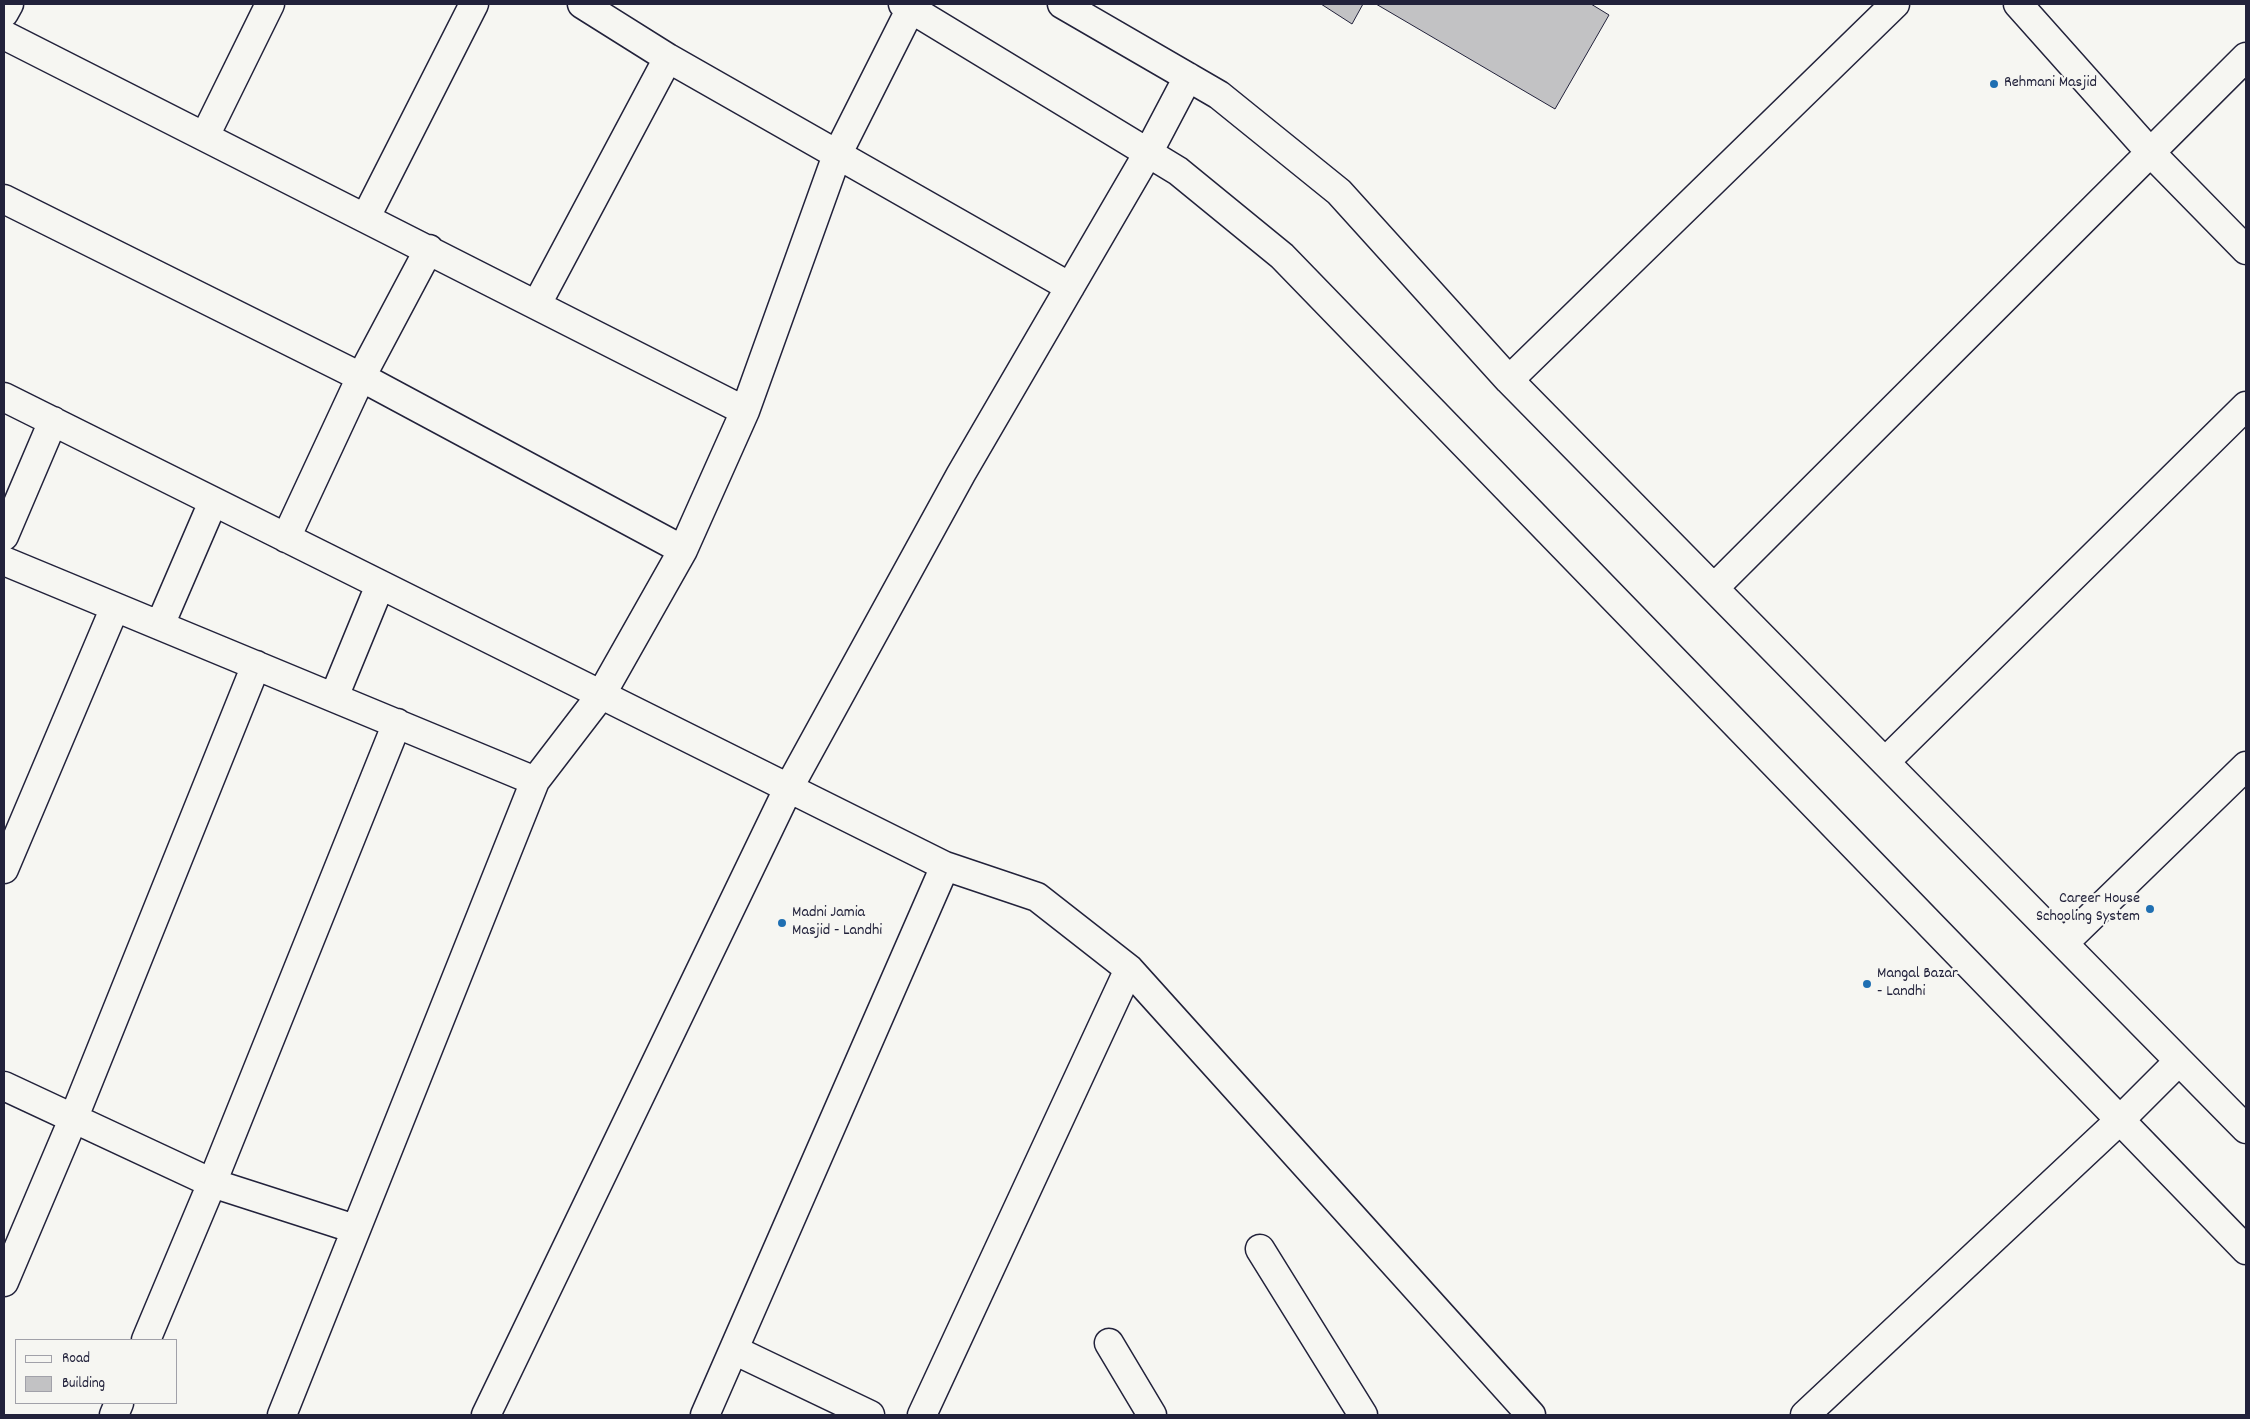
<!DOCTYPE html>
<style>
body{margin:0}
#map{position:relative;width:2250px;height:1419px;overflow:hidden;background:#f6f6f2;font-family:Dekko,sans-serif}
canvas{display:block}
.frame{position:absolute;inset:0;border:5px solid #22223b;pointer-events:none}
.legend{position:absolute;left:15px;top:1339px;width:162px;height:65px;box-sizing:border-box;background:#f6f6f2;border:1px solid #a1a1a9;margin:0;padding:6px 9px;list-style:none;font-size:15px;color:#22223b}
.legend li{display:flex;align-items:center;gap:10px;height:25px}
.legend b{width:25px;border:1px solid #a1a1a9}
</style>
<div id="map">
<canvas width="2250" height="1419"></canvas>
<div class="frame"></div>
<ul class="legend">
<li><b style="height:6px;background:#f6f6f2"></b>Road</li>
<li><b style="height:14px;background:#c2c2c4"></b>Building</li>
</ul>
</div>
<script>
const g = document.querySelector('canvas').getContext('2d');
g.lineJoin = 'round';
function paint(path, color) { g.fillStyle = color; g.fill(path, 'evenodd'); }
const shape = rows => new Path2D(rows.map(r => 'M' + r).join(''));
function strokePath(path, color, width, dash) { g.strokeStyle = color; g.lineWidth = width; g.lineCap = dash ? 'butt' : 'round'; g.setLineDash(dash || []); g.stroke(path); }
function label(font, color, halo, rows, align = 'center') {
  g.font = font + ' Dekko,sans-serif'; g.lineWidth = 4.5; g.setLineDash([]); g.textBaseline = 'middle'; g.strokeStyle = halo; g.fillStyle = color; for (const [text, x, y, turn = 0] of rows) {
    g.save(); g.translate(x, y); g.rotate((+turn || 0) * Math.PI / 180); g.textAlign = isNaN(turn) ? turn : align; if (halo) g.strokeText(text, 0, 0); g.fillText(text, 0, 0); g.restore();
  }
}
const building = shape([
 [1321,4,1363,4,1352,24,1321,4],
 [1376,4,1591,4,1609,15,1555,109,1376,4]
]);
const minor = shape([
 [582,4,668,58,1070,287],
 [903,4,1178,171,1282,256,2246,1250],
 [1062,4,1219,95,1339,192,1509,380,2246,1129],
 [2018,4,2150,152,2246,250],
 [4,13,9,4],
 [4,35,745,411],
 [205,136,270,4],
 [4,199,361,377,683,550],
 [366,217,474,4],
 [537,304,668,58],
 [1509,380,1895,4],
 [4,397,945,866,1037,897,1129,969,1531,1415],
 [4,536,53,421],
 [286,538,361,377,429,249],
 [4,561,535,781],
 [1714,588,2246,57],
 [160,625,213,502],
 [334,697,380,585],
 [1885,762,2246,406],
 [4,869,115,607],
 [2064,943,2246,766],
 [4,1086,212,1183,355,1229],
 [1260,1249,1363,1415],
 [4,1282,74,1117,256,665],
 [146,1340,212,1183,397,723],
 [1109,1343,1152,1415],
 [734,1350,870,1415],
 [114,1415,119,1403],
 [282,1415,535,781,601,695,683,550,745,411,837,155,911,8],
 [486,1415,788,789,961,474,1148,153,1188,77],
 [705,1415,945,866],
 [922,1415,1129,969],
 [1805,1415,2120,1120,2179,1061]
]);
const markers = [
 [1994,84,5,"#1f6fb2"],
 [2150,909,5,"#1f6fb2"],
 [782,923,5,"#1f6fb2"],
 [1867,984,5,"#1f6fb2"]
];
const poiNames = [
 ["Rehmani Masjid",2004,84],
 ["Career House",2140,900,"right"],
 ["Schooling System",2140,918,"right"],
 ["Madni Jamia",792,914],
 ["Masjid - Landhi",792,932],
 ["Mangal Bazar",1877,975],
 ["- Landhi",1877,993]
];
paint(building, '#c2c2c4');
strokePath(building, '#22223b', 1);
strokePath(minor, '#22223b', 31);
strokePath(minor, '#f6f6f2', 28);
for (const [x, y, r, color] of markers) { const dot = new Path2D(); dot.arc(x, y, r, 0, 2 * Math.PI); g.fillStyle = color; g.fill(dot); strokePath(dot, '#f6f6f2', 2); }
label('16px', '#22223b', '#f6f6f2', poiNames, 'left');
</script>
